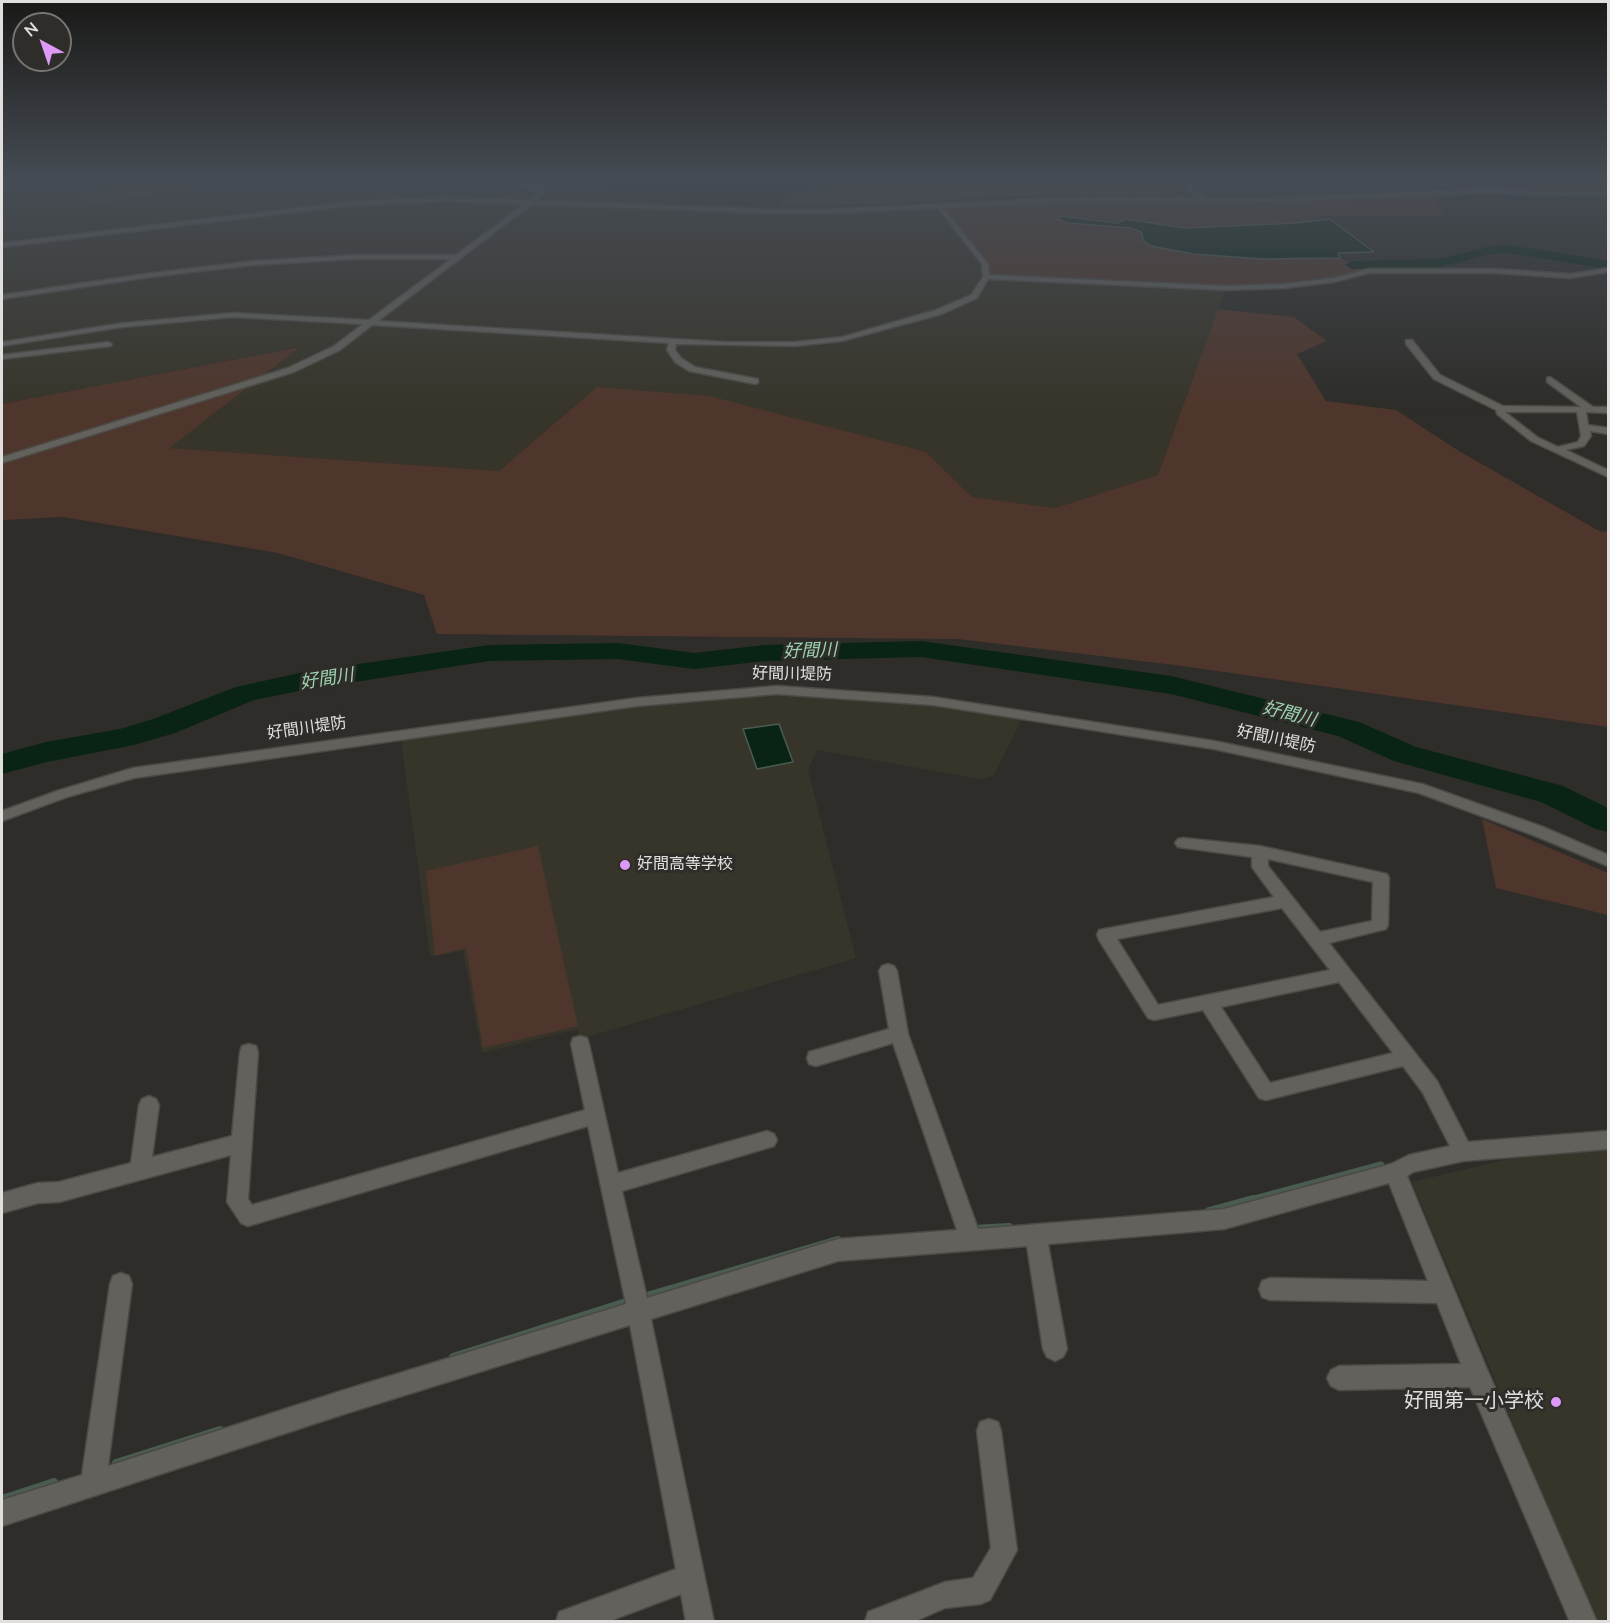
<!DOCTYPE html>
<meta charset="utf-8">
<style>
body{margin:0}
#map{position:relative;width:1610px;height:1623px;overflow:hidden;background:#2e2d29;font-family:"Nunito Sans",sans-serif}
canvas{display:block}
.frame{position:absolute;inset:0;border:3px solid #e0dfdd;pointer-events:none}
.north{position:absolute;left:12px;top:12px;width:60px;height:60px;box-sizing:border-box;background:#2e2d29;border:2px solid #757471;border-radius:50%;rotate:320deg;font-size:16px;font-weight:700;line-height:24px;text-align:center;color:#e0dfdd}
.north::after{content:'';display:block;margin:auto;width:21px;height:27px;background:#dc99f5;clip-path:polygon(50% 0,100% 100%,50% 72%,0 100%)}
</style>
<div id="map">
<canvas width="1610" height="1623"></canvas>
<div class="frame"></div>
<div class="north">N</div>
</div>
<script>
const g = document.querySelector('canvas').getContext('2d');
g.lineJoin = 'round';
function paint(path, color) { g.fillStyle = color; g.fill(path, 'evenodd'); }
const shape = rows => new Path2D(rows.map(r => 'M' + r).join(''));
function strokePath(path, color, width, dash) { g.strokeStyle = color; g.lineWidth = width; g.lineCap = dash ? 'butt' : 'round'; g.setLineDash(dash || []); g.stroke(path); }
function label(font, color, halo, rows, align = 'center') {
  g.font = font + ' "Nunito Sans","Noto Sans JP",sans-serif'; g.lineWidth = 6; g.setLineDash([]); g.textBaseline = 'middle'; g.strokeStyle = halo; g.fillStyle = color; for (const [text, x, y, turn = 0] of rows) {
    g.save(); g.translate(x, y); g.rotate((+turn || 0) * Math.PI / 180); g.textAlign = isNaN(turn) ? turn : align; if (halo) g.strokeText(text, 0, 0); g.fillText(text, 0, 0); g.restore();
  }
}
const built = shape([
 [2,182,534,182,608,188,608,195,680,198,675,207,836,211,940,207,1226,288,1158,475,1055,508,972,497,926,452,597,387,499,471,168,448,298,347,2,404],
 [1187,182,1428,182,1424,183,1433,192,1337,198,1204,200,1189,188],
 [777,690,870,696,1024,715,993,776,980,779,817,750,808,770,856,958,580,1039,578,1029,482,1053,463,951,430,956,401,739,643,702],
 [1608,1150,1608,1621,1596,1621,1412,1182,1534,1153]
]);
const green = shape([
 [156,182,228,182,92,205,75,195],
 [840,182,1179,182,1180,192,1164,195,1045,194,885,204,786,206,778,202,795,194,837,187],
 [1440,182,1608,182,1608,190,1453,188,1430,184],
 [1433,192,1444,216,1322,216,1316,221,1296,223,1184,228,1062,216,1058,219,1081,225,1131,228,1216,256,1228,255,1263,259,1340,258,1369,271,1334,280,1284,286,1226,288,986,277,985,264,940,207,1022,201,1273,200],
 [1218,309,1294,317,1327,341,1297,354,1326,401,1396,410,1459,451,1601,532,1608,531,1608,727,1175,665,958,639,437,634,424,595,278,553,63,517,2,520,2,404,300,347,169,448,499,471,597,387,709,396,926,452,972,497,1055,508,1158,475],
 [1482,819,1608,873,1608,915,1496,888],
 [538,846,578,1026,483,1048,466,948,435,956,426,871]
]);
const water = shape([
 [1061,216,1117,223,1125,219,1184,228,1296,223,1330,219,1374,252,1338,253,1340,258,1263,259,1193,254,1151,246,1144,242,1141,232,1131,228,1068,223,1058,219,1061,216],
 [779,724,793,762,757,769,743,729,779,724]
]);
const streamFar1 = shape([
 [1247,1201,1381,1165]
]);
const stream = shape([
 [1209,1211,1253,1199],
 [973,1229,1009,1227],
 [650,1295,838,1240],
 [453,1357,626,1302],
 [116,1463,220,1430],
 [2,1499,54,1482]
]);
const river = shape([
 [1509,245,1608,261,1608,269,1509,253,1491,254,1440,267,1352,269,1345,265,1352,261,1440,259,1491,246,1509,245],
 [921,641,1171,676,1359,722,1416,747,1563,786,1608,808,1608,832,1596,829,1541,802,1394,761,1338,736,1171,694,921,657,765,661,694,669,618,659,489,661,304,690,254,700,175,733,134,745,47,762,2,774,2,754,46,742,120,729,153,719,236,687,304,672,489,645,618,643,694,653,765,645,921,641]
]);
const minor = shape([
 [507,182,536,185,544,192,536,201,762,209,836,209,1083,197,1198,198,1187,189,1184,182,1190,182,1192,187,1205,198,1273,198,1483,189,1608,192,1608,196,1483,193,1273,202,1083,201,943,208,988,264,989,275,1226,286,1284,284,1334,278,1369,269,1495,269,1570,274,1608,268,1608,272,1570,278,1495,273,1369,273,1334,282,1284,288,1226,290,988,279,977,298,942,314,842,341,795,346,676,344,675,350,681,358,695,367,758,379,758,383,755,384,689,371,675,362,667,350,669,343,372,325,340,350,294,372,2,463,2,457,288,368,334,346,363,324,233,317,123,327,2,346,2,342,123,323,233,313,369,320,451,259,356,259,254,265,151,277,2,299,2,295,151,273,254,261,356,255,456,255,525,204,444,201,357,205,2,247,2,243,357,201,444,197,529,200,537,194,532,187,507,182],
 [532,204,762,213,836,213,938,208,982,264,983,277,971,295,936,310,842,337,795,342,726,342,378,321,532,204],
 [1406,340,1412,340,1440,375,1503,406,1581,407,1547,382,1547,378,1550,377,1593,407,1608,407,1608,413,1586,412,1588,425,1608,428,1608,434,1590,431,1591,436,1584,446,1566,450,1608,470,1608,477,1531,441,1497,414,1496,410,1434,379,1406,344,1406,340],
 [1505,412,1577,412,1581,436,1578,442,1558,447,1537,437,1505,412],
 [108,342,112,344,111,346,2,359,2,355,108,342],
 [777,686,933,697,1214,741,1422,784,1543,827,1608,855,1608,866,1533,835,1419,793,1214,749,933,705,777,694,637,706,134,778,67,797,2,821,2,811,57,791,133,768,637,698,777,686],
 [1183,838,1260,846,1387,874,1389,878,1388,925,1386,929,1329,943,1437,1081,1468,1142,1608,1131,1608,1149,1463,1161,1413,1172,1407,1176,1486,1367,1597,1622,1570,1622,1470,1387,1339,1390,1331,1386,1327,1378,1331,1370,1339,1366,1461,1364,1437,1303,1270,1300,1262,1297,1259,1289,1262,1281,1270,1278,1428,1281,1389,1183,1224,1229,1048,1244,1067,1349,1063,1357,1055,1361,1047,1357,1043,1349,1027,1246,838,1261,651,1319,714,1622,686,1622,681,1594,607,1622,556,1622,559,1612,676,1569,630,1325,341,1415,2,1526,2,1500,82,1475,110,1284,113,1276,121,1273,129,1276,132,1284,108,1466,341,1391,626,1304,588,1126,248,1226,241,1223,227,1202,231,1155,59,1202,38,1203,2,1213,2,1193,38,1183,59,1182,131,1163,139,1105,142,1099,149,1096,156,1099,159,1105,152,1157,232,1136,240,1052,242,1046,249,1044,256,1046,258,1052,248,1199,252,1205,585,1110,571,1044,573,1038,580,1036,587,1038,589,1044,618,1173,767,1131,774,1134,777,1140,774,1146,622,1191,647,1298,838,1239,957,1230,893,1043,816,1066,809,1064,807,1058,809,1052,816,1050,889,1029,879,971,882,966,888,964,894,966,897,971,908,1034,978,1229,1224,1209,1391,1164,1409,1155,1450,1146,1423,1093,1403,1066,1266,1100,1259,1098,1203,1010,1154,1020,1148,1018,1099,940,1097,935,1099,930,1274,897,1252,867,1252,857,1178,847,1175,843,1178,839,1183,838],
 [1268,859,1373,882,1372,921,1320,932,1268,866,1268,859],
 [1282,908,1330,970,1158,1005,1117,939,1282,908],
 [1339,982,1393,1053,1270,1083,1221,1007,1339,982],
 [989,1419,998,1422,1001,1431,1017,1550,990,1600,981,1604,945,1608,913,1622,865,1622,868,1612,945,1582,973,1578,991,1548,977,1431,980,1422,989,1419]
]);
const markers = [
 [625,865,6,"#dc99f5"],
 [1556,1402,6,"#dc99f5"]
];
const streetNames = [
 ["好間川堤防",792,675,1],
 ["好間川堤防",307,729,-8],
 ["好間川堤防",1276,740,12]
];
const poiNames = [
 ["好間高等学校",637,865]
];
const waterNames = [
 ["好間川",810,652,-2],
 ["好間川",327,680,-9],
 ["好間川",1289,715,14]
];
const nearPoinames = [
 ["好間第一小学校",1544,1402]
];
paint(built, '#37352a');
paint(green, '#4f362c');
paint(water, '#092415');
strokePath(water, '#4a5c51', 1.5);
strokePath(streamFar1, '#4a5c51', 7);
strokePath(stream, '#4a5c51', 8);
paint(river, '#092415');
strokePath(minor, '#4b4a46', 3);
paint(minor, '#62615c');
const sky = g.createLinearGradient(0, 0, 0, 409);
sky.addColorStop(0, '#191917');
sky.addColorStop(0.44, '#464c54');
sky.addColorStop(1, '#464c5400');
g.fillStyle = sky;
g.fillRect(0, 0, 1610, 409);
for (const [x, y, r, color] of markers) { const dot = new Path2D(); dot.arc(x, y, r, 0, 2 * Math.PI); g.fillStyle = color; g.fill(dot); strokePath(dot, '#2e2d29', 2); }
label('16px', '#e0dfdd', '#2e2d29', streetNames);
label('16px', '#e0dfdd', '#2e2d29', poiNames, 'left');
label('italic 18px', '#9dd2b0', '#2e2d29', waterNames);
label('20px', '#e0dfdd', '#2e2d29', nearPoinames, 'right');
</script>
